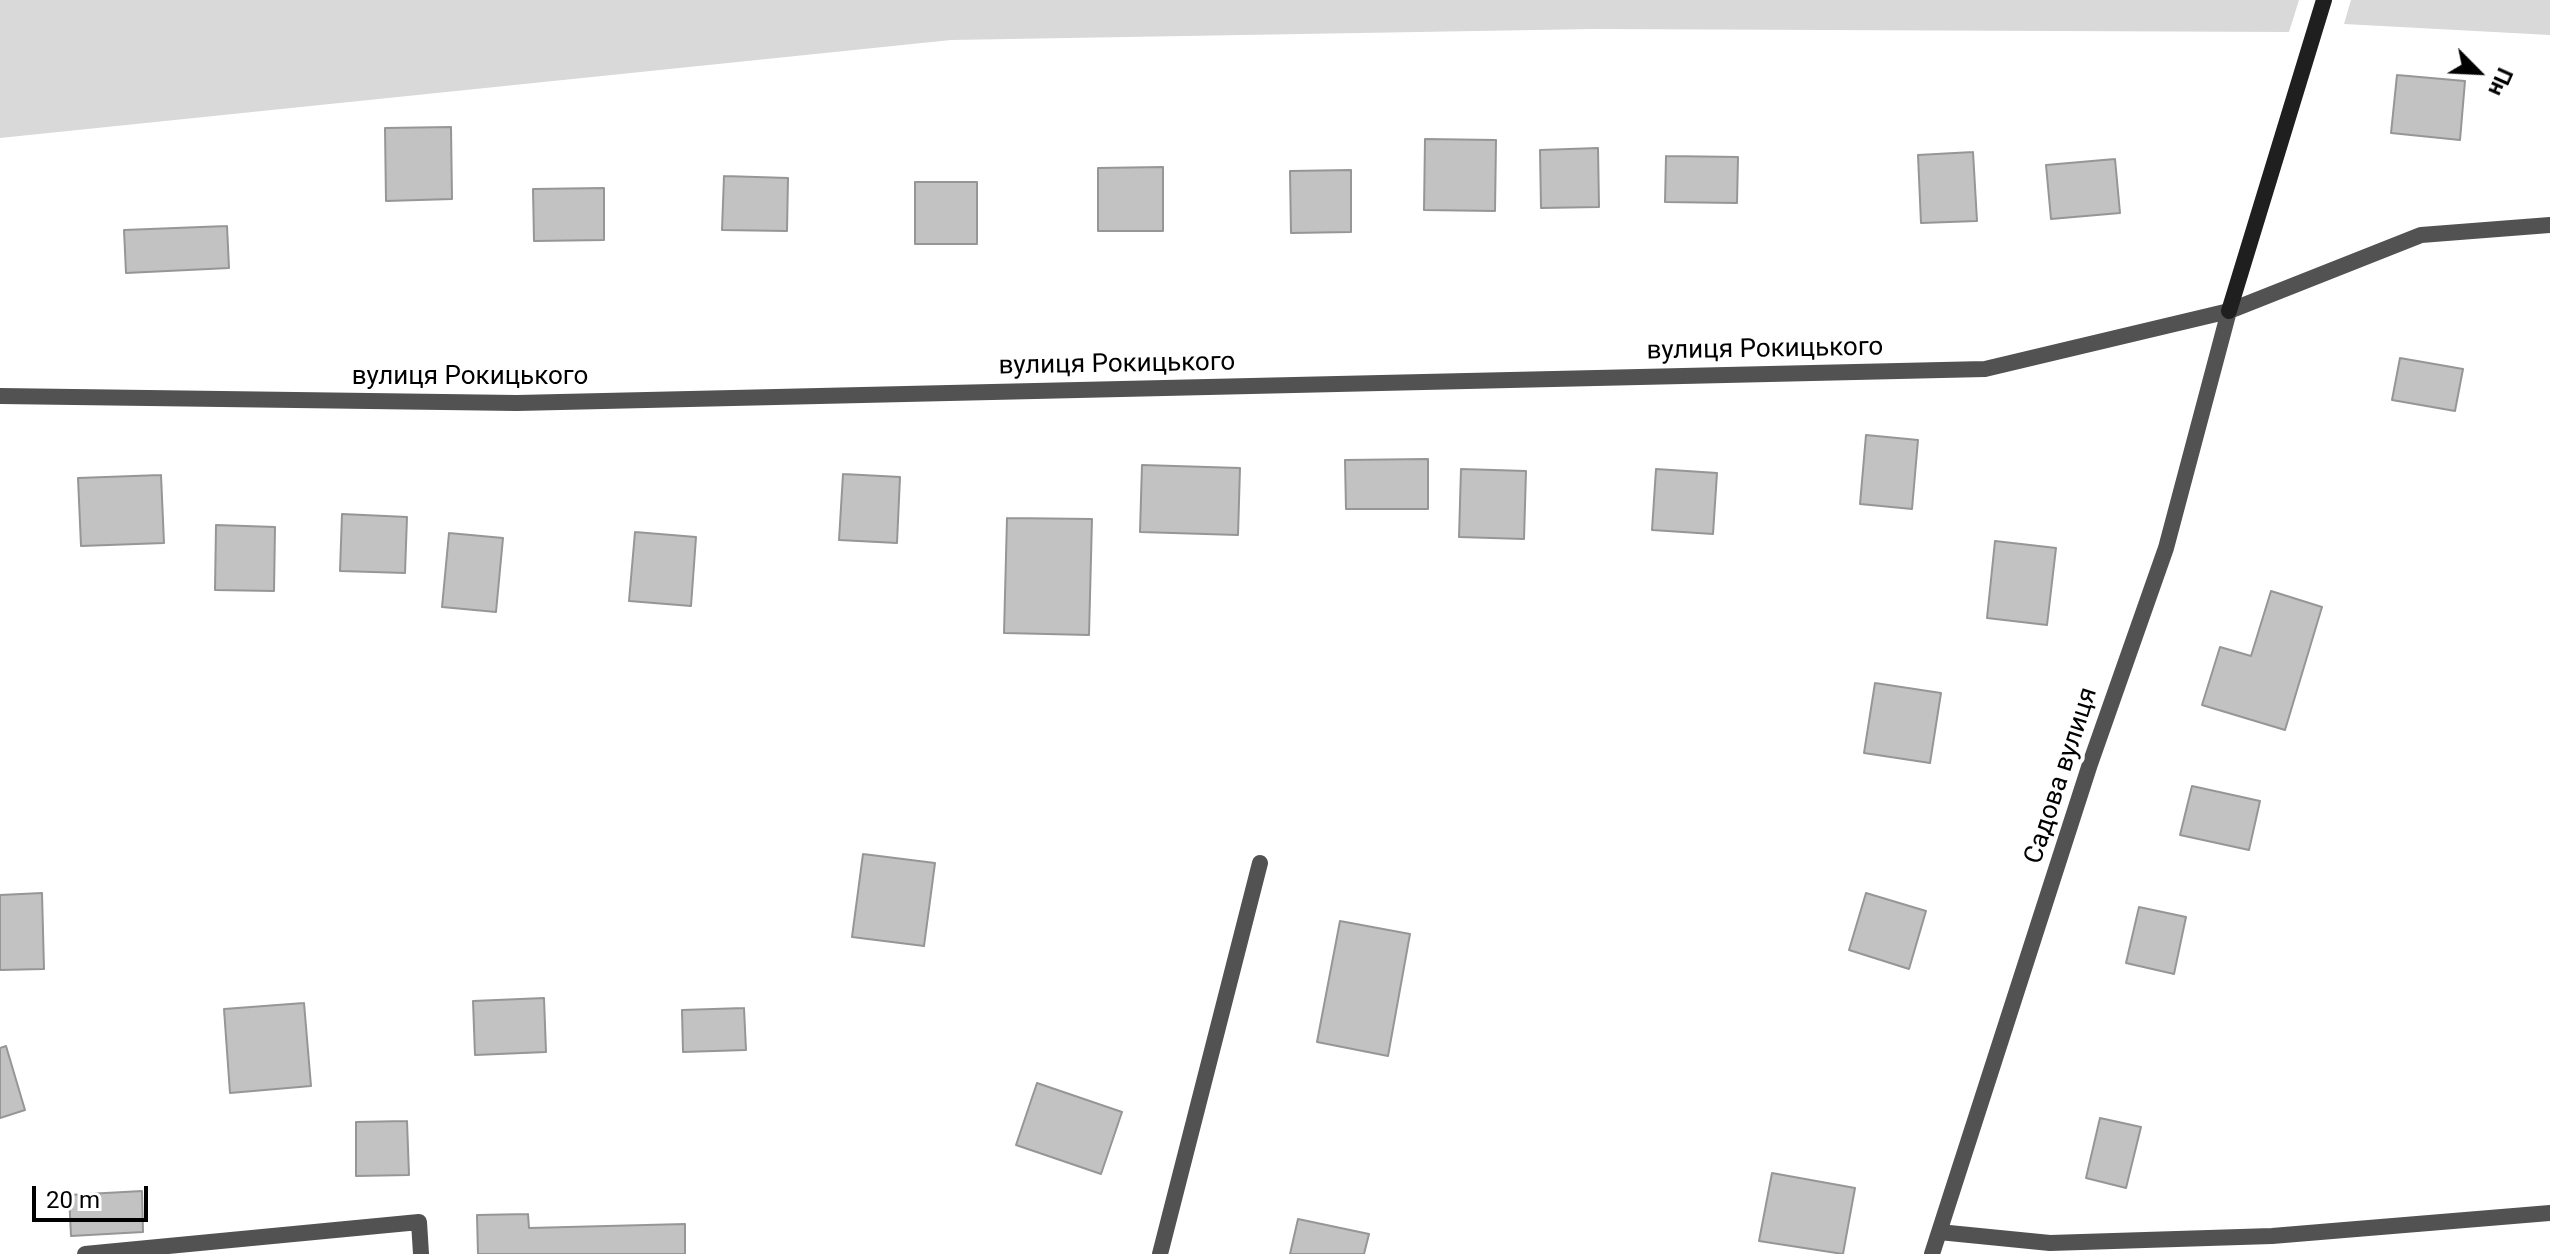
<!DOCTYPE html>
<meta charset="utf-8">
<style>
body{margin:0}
#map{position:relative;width:2550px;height:1254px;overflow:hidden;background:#fff;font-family:Roboto,sans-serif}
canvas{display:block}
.north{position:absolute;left:2438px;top:32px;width:80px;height:80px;-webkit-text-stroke:6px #fff;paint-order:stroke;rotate:114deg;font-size:22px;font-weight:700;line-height:32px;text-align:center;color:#000}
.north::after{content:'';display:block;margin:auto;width:28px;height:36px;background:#000;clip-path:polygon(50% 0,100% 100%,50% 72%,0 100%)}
.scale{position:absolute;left:32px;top:1186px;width:116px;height:36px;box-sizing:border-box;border:4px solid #000;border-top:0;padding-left:10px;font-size:24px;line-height:28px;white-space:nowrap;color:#000;-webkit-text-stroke:6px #fff;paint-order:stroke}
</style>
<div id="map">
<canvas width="2550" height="1254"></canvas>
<div class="north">Пн</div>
<div class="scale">20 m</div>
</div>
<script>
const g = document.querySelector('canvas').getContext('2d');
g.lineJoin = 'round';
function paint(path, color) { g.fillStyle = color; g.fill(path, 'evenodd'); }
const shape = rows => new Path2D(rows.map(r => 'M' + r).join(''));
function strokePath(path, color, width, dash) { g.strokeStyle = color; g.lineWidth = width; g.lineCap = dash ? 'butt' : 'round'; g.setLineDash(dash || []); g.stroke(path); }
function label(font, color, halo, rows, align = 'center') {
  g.font = font + ' Roboto,sans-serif'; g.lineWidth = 8; g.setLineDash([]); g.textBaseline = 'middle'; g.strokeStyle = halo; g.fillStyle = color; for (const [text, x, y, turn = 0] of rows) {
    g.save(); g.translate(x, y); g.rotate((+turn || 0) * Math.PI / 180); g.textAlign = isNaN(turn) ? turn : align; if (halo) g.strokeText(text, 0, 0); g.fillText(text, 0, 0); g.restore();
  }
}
const green = shape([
 [0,0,2299,0,2289,32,1593,29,951,40,0,138],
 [2351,0,2550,0,2550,35,2344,24]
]);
const building = shape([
 [2397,75,2465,81,2460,140,2391,133,2397,75],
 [451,127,452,199,386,201,385,128,451,127],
 [1425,139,1496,140,1495,211,1424,210,1425,139],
 [1598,148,1599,207,1541,208,1540,150,1598,148],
 [1973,152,1977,221,1921,223,1918,155,1973,152],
 [1666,156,1738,157,1737,203,1665,202,1666,156],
 [2115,159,2120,213,2051,219,2046,165,2115,159],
 [1163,167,1163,231,1098,231,1098,168,1163,167],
 [1351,170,1351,232,1291,233,1290,171,1351,170],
 [724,176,788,178,787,231,722,230,724,176],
 [915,182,977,182,977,244,915,244,915,182],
 [604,188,604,240,534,241,533,189,604,188],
 [227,226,229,268,126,273,124,230,227,226],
 [2400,358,2463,369,2455,411,2392,400,2400,358],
 [1866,435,1918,440,1912,509,1860,504,1866,435],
 [1428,459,1428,509,1346,509,1345,460,1428,459],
 [1142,465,1240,468,1238,535,1140,532,1142,465],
 [1461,469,1526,471,1524,539,1459,537,1461,469],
 [1656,469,1717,473,1713,534,1652,530,1656,469],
 [843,474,900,477,897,543,839,540,843,474],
 [161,475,164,543,81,546,78,478,161,475],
 [342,514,407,517,405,573,340,571,342,514],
 [1007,518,1092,519,1089,635,1004,633,1007,518],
 [216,525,275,527,274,591,215,590,216,525],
 [635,532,696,537,691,606,629,601,635,532],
 [449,533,503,538,496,612,442,607,449,533],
 [1995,541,2056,548,2047,625,1987,618,1995,541],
 [2271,591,2322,607,2285,730,2202,705,2220,647,2251,656,2271,591],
 [1875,683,1941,693,1930,763,1864,753,1875,683],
 [2192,786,2260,801,2249,850,2180,835,2192,786],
 [863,854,935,863,924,946,852,937,863,854],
 [42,893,44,969,0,970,0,895,42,893],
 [1866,893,1926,911,1909,969,1849,950,1866,893],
 [2139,907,2186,917,2174,974,2126,963,2139,907],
 [1340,921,1410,934,1388,1056,1317,1042,1340,921],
 [544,998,546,1052,475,1055,473,1001,544,998],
 [304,1003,311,1086,230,1093,224,1009,304,1003],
 [744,1008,746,1050,683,1052,682,1010,744,1008],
 [6,1046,25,1110,0,1118,0,1048,6,1046],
 [1037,1083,1122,1112,1101,1174,1016,1145,1037,1083],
 [2100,1118,2141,1127,2126,1188,2086,1178,2100,1118],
 [407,1121,409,1175,356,1176,356,1122,407,1121],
 [1772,1173,1855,1188,1843,1254,1759,1241,1772,1173],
 [142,1191,143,1232,71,1236,69,1195,142,1191],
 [528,1214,529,1228,685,1224,685,1254,478,1254,477,1215,528,1214],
 [1298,1219,1369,1234,1364,1254,1290,1254,1298,1219]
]);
const street = shape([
 [0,396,517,403,1985,369,2229,311,2421,235,2550,225],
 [1939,1232,2050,1243,2272,1236,2550,1213],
 [85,1254,419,1222,421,1254],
 [1160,1254,1260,863],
 [1932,1254,2090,764,2166,548,2229,311]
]);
const secondary = shape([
 [2229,311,2324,0]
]);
const streetNames = [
 ["вулиця Рокицького",1765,350,-1],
 ["вулиця Рокицького",1117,365,-1],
 ["вулиця Рокицького",470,377],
 ["Садова вулиця",2062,776,-72]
];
paint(green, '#d9d9d9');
paint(building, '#c2c2c2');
strokePath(building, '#969696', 2);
strokePath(street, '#525252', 16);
strokePath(secondary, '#1f1f1f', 16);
label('26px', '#000', '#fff', streetNames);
</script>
